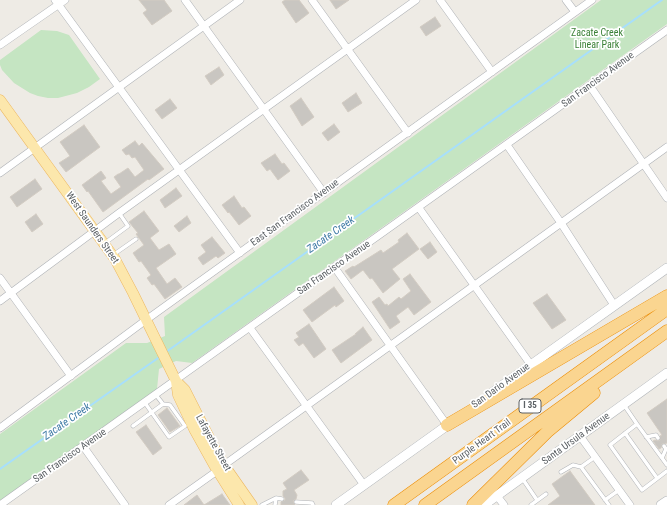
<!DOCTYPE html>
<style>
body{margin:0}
canvas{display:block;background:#eeebe5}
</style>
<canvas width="667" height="505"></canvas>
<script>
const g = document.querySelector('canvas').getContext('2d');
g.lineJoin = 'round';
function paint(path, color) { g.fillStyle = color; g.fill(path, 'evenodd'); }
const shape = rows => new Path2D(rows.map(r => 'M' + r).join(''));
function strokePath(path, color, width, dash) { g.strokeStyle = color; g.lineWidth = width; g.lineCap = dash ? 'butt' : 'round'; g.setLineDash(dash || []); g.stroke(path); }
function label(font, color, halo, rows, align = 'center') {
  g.font = font + ' "Roboto Condensed",sans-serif'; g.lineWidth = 3.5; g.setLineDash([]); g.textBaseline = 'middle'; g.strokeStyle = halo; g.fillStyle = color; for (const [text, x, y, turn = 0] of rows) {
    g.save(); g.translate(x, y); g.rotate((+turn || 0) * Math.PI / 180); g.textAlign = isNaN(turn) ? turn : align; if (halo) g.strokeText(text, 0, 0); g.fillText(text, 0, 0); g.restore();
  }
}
const green = shape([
 [601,0,667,0,667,24,192,363,176,361,159,369,157,389,0,501,0,434,126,343,147,343,165,336,164,317],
 [41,30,57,31,69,35,100,79,89,87,77,93,58,98,48,98,38,96,30,93,14,83,2,70,0,65,0,60]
]);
const stream = shape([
 [166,352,662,0],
 [0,469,161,356]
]);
const building = shape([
 [139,0,164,0,172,11,152,25,143,13,147,10,139,0],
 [285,0,299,0,309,13,296,23,282,2,285,0],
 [330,0,349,0,336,9,330,0],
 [435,17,441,26,426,36,420,27,435,17],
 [219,67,224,75,211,85,205,76,219,67],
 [356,93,362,103,348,112,342,103,356,93],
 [301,98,314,117,302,126,290,106,301,98],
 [170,99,177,108,162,119,155,110,170,99],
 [334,124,340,132,328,141,322,133,334,124],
 [84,125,100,147,66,172,59,163,70,156,60,142,84,125],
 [135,141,139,146,142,143,164,169,149,180,148,179,103,212,88,191,87,192,82,185,101,171,106,178,101,181,111,194,121,187,114,177,118,174,119,174,128,168,135,177,144,170,135,157,132,158,129,154,126,155,122,150,135,141],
 [275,154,282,164,284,163,290,171,278,180,270,169,267,171,261,163,275,154],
 [35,179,42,189,17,207,10,197,35,179],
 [176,188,182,196,165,208,160,200,176,188],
 [234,196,242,208,244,207,251,216,239,225,229,212,228,213,222,205,234,196],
 [144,211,159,231,150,238,159,250,169,244,176,254,156,268,167,284,175,278,182,287,165,299,154,284,152,285,147,278,151,275,141,261,139,262,133,253,144,245,136,234,138,233,129,222,144,211],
 [36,214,43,224,32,232,25,222,36,214],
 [187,216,191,223,179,232,174,226,187,216],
 [407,233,419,249,392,269,400,279,383,293,372,278,370,279,363,270,351,279,345,271,353,266,354,267,381,250,383,253,399,242,398,240,407,233],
 [212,237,225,253,218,258,216,256,203,265,198,258,206,252,201,245,212,237],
 [430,242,437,252,428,259,420,249,430,242],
 [410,274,431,302,414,315,408,307,396,316,400,322,390,329,372,302,379,297,385,305,387,304,388,306,399,297,401,299,411,291,403,279,410,274],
 [334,287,344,301,336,307,335,305,312,322,303,310,334,287],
 [547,294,566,320,552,329,533,303,547,294],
 [309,324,326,349,314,358,303,343,299,346,294,340,299,337,296,333,309,324],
 [363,327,372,340,341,363,332,350,356,334,355,334,363,327],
 [667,399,667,443,662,444,661,448,659,449,653,441,655,440,658,441,660,440,660,436,662,435,647,413,667,399],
 [167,408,180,426,170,432,158,415,167,408],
 [146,425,162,448,153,455,136,432,146,425],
 [301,470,309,480,294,490,297,495,296,499,293,501,295,505,281,505,281,502,285,500,285,498,283,496,283,491,287,489,283,483,301,470],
 [570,471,595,505,548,505,560,496,552,484,570,471],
 [222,494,230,505,184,505,197,495,204,505,222,494]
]);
const lane = shape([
 [105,243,128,226,119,213],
 [113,255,136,239],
 [145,403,169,437,185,426,170,405,163,404,156,395],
 [624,405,637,424],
 [133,426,163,404],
 [625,433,657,478],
 [646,437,656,435,658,438],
 [595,457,581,467,609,505],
 [662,458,666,449,664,446],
 [667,465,637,424,610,445,642,490,667,471],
 [561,472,573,465,581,467],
 [522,478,537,500],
 [605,500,619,490],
 [296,502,312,503,313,505],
 [262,505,276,498],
 [275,505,276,498,282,499],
 [531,505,546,494]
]);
const street = shape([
 [55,0,240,253],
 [185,0,324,193],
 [312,0,408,133],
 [440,0,492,72],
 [566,0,575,12],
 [0,45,65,0],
 [590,86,667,198],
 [507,145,561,223,614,305],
 [0,173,240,0],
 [419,208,531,365],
 [335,268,447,425],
 [0,278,71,376],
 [0,301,119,213,416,0],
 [250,328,364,485],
 [0,428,146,320,592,0],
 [580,436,630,505],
 [83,446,125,505],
 [224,465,667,147],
 [497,496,504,505],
 [0,505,667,30],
 [169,505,217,471]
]);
const secondary = shape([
 [493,392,667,268],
 [336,505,452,422],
 [484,505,667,373],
 [661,505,667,501]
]);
const primary = shape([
 [0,100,115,259,133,293,176,381,178,395,194,429,214,465,239,505],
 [176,381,185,390,215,449,224,465,252,505]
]);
const highway = shape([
 [447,425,667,296],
 [394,505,667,309],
 [425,505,667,331],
 [473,505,547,432,594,393]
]);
const shields = [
 [530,406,22]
];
const shieldNames = [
 ["I 35",530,406]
];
const parkNames = [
 ["Zacate Creek",597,33],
 ["Linear Park",597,45]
];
const streetNames = [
 ["San Francisco Avenue",598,80,-36],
 ["East San Francisco Avenue",295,213,-36],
 ["West Saunders Street",92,228,55],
 ["San Francisco Avenue",334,268,-35],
 ["San Dario Avenue",501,386,-36],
 ["Santa Ursula Avenue",576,439,-36],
 ["Purple Heart Trail",482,442,-36],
 ["Lafayette Street",213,443,61],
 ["San Francisco Avenue",70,456,-35]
];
const waterNames = [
 ["Zacate Creek",331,235,-35],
 ["Zacate Creek",67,422,-35]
];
paint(green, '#c5e5c2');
strokePath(stream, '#a7dffc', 2);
paint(building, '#c9c6c1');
strokePath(building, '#d3ccc3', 1);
strokePath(lane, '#b0b3b7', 4.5);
strokePath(street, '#b0b3b7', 8);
strokePath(secondary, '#b1b5b9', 10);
strokePath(primary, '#edb75f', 11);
strokePath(highway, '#ec8e07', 13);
strokePath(lane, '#fff', 3.5);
strokePath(street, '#fff', 7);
strokePath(secondary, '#fff', 9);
strokePath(primary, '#fce7ac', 10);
strokePath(highway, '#fad590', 12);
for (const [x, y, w] of shields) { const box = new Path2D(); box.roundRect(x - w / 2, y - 7, w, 14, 3); g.fillStyle = '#fff'; g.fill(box); strokePath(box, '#5c6165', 1); }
label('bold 9px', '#5c6165', null, shieldNames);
label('10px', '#3b8137', '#fff', parkNames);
label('10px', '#5c6165', '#fff', streetNames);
label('italic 11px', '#417ca6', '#fff', waterNames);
</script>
